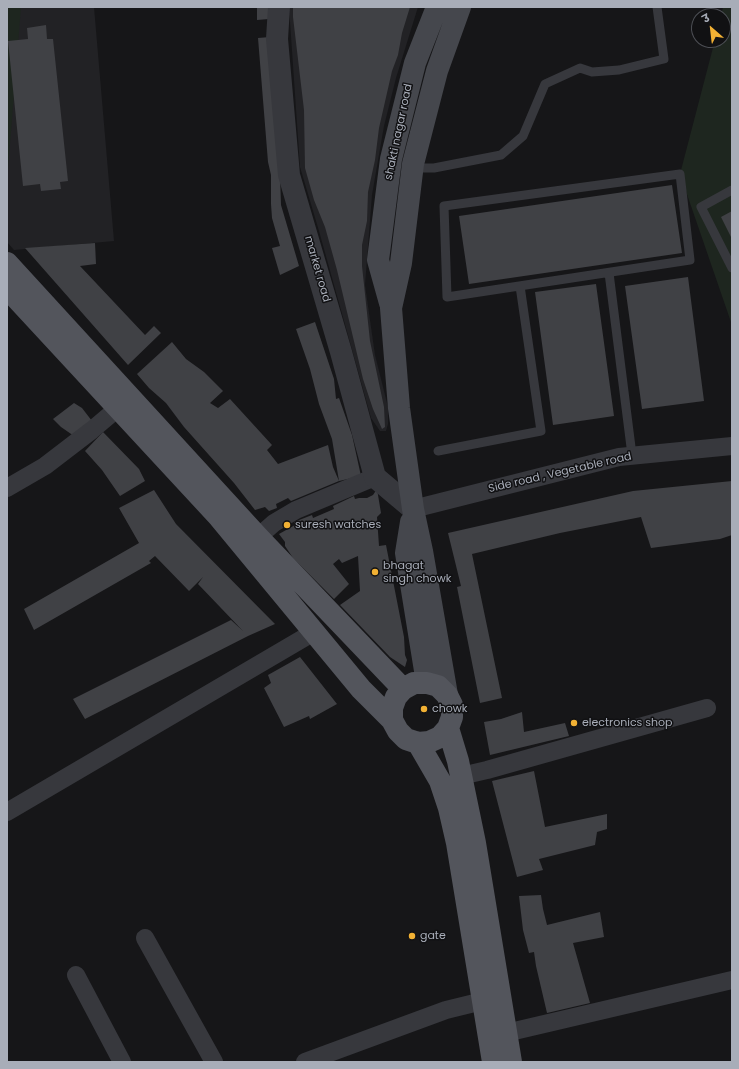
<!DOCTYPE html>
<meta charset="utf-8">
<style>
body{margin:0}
#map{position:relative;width:739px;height:1069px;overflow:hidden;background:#161618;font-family:Poppins,"Noto Sans Devanagari",sans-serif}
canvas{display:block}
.frame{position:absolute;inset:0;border:8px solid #a8adb8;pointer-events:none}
.north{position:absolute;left:691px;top:8px;width:40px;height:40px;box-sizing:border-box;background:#111113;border:1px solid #4d4f55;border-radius:50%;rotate:332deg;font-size:11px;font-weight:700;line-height:16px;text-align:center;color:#a8adb8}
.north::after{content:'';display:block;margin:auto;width:14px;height:18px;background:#f2b134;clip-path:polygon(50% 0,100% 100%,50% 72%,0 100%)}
</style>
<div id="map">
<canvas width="739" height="1069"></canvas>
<div class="frame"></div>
<div class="north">उ</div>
</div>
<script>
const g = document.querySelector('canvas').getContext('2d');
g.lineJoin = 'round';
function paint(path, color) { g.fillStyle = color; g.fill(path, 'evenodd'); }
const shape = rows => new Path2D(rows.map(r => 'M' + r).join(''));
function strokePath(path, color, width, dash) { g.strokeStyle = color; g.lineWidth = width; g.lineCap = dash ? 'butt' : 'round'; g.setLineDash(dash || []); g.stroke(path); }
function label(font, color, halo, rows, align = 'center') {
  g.font = font + ' Poppins,sans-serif'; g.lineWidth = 3; g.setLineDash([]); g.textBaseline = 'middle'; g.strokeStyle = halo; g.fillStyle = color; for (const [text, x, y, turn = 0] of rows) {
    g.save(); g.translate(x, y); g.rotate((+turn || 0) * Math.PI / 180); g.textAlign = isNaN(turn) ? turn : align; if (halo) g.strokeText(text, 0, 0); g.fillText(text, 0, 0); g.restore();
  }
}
const built = shape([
 [7,7,94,7,114,241,14,250,7,242],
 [289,7,418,7,396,78,384,126,372,195,365,285,375,355,388,407,388,424,386,431,380,431,371,418,319,231,300,167]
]);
const green = shape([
 [7,7,21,7,7,181],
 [723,7,732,7,732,325,680,174,715,40,723,40,723,16,721,16]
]);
const building = shape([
 [257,7,269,7,269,19,257,20],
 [293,7,410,7,402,33,398,55,392,71,379,128,375,160,368,192,367,221,362,245,362,266,370,341,384,407,385,427,382,429,373,409,363,379,337,270,325,227,314,200,305,168,304,110,293,17],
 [46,25,47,39,53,39,68,181,60,182,61,189,41,191,40,184,23,186,8,41,28,39,27,28],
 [270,37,280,175,281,205,299,266,280,275,272,248,280,246,272,218,271,204,271,175,268,162,258,38],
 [672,185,682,253,469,284,459,216],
 [732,211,732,239,721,217],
 [95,243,96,264,80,266,145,335,154,326,161,333,128,365,25,248],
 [688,277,704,401,642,409,625,286],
 [596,284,614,416,553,425,535,292],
 [315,322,334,379,336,399,339,398,352,435,361,476,339,481,291,501,288,498,276,504,277,508,269,511,265,507,255,510,234,483,184,427,166,403,149,388,137,374,172,342,186,359,204,372,223,391,210,403,218,408,230,399,272,445,267,450,278,464,328,445,333,467,339,481,332,439,319,404,310,369,296,329],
 [74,403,82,408,92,421,74,436,61,427,53,419],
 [103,432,139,469,145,481,120,496,102,470,85,451],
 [732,481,732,535,720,539,651,548,641,517,560,533,472,554,502,698,480,703,457,587,461,586,448,533,633,491],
 [377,489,381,513,377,517,379,546,386,545,404,637,405,655,407,660,405,667,390,657,340,605,360,591,358,556,342,563,339,559,333,564,349,584,334,599,293,558,285,546,285,542,279,534,295,525,294,522,312,515,313,518,334,509,333,506,354,496,355,499,359,498,367,498,373,495],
 [154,490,176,524,275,624,248,636,85,719,73,699,231,620,243,631,198,584,203,577,189,591,155,556,149,561,151,563,34,630,24,609,139,543,119,508],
 [300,657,337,704,310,719,309,716,284,727,264,688,271,683,268,675],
 [522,712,524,732,565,723,569,736,490,755,484,722,501,719],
 [534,771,545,827,607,814,607,829,597,832,595,845,539,859,543,870,517,877,492,781],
 [541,895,543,909,547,925,600,912,604,937,573,943,590,1003,547,1013,536,966,534,952,529,953,523,930,519,896]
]);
const service = shape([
 [413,168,434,168,501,155,523,136,545,84,580,68,592,72,619,70,664,59,657,7],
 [680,174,690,260,447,297,444,206,680,174],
 [732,190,701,207,732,268],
 [609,273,632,455],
 [438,451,541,431,520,286]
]);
const minor = shape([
 [7,488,45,466,92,430,118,408],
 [413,509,619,457,732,446],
 [258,537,274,523,296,510,375,477],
 [461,776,487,770,707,708],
 [7,812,314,632],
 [145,938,214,1062],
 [76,975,122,1062],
 [493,1036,732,980],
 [305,1062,446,1010,495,998]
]);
const tertiary = shape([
 [279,7,277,39,289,175,341,352,375,477,413,509]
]);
const secondary = shape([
 [390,303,378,260,391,159,415,63,437,7],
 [411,522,406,553,427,683],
 [447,695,422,551,413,509,399,408,391,308,401,263,413,164,437,71,460,7]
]);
const primary = shape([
 [7,263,258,537,403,689],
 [7,288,218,516,361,689,392,720],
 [448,728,458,761,475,843,511,1062],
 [418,743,429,742,440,737,448,728,452,717,452,705,447,695,438,686,427,683,414,683,403,689,396,697,392,708,392,720,398,731,406,739,418,743,440,781,449,808,457,843,493,1062]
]);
const markers = [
 [287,525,4,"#f2b134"],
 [375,572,4,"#f2b134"],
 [424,709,4,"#f2b134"],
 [574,723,4,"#f2b134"],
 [412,936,4,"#f2b134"]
];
const streetNames = [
 ["shakti nagar road",399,132,-78],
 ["market road",317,269,74],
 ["Side road , Vegetable road",560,473,-13]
];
const poiNames = [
 ["suresh watches",295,525],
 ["bhagat",383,566],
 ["singh chowk",383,579],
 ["chowk",432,709],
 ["electronics shop",582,723],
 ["gate",420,936]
];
paint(built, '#222225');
paint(green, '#1e261f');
paint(building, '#404145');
strokePath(service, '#37383d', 9);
strokePath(minor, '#37383d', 18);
strokePath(tertiary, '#37383d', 22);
strokePath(secondary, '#45474d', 22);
strokePath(primary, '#53555c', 22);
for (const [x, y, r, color] of markers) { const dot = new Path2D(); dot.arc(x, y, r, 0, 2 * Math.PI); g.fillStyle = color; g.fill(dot); strokePath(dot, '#111113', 1.5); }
label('11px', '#a8adb8', '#111113', streetNames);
label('11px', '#a8adb8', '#111113', poiNames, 'left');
</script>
